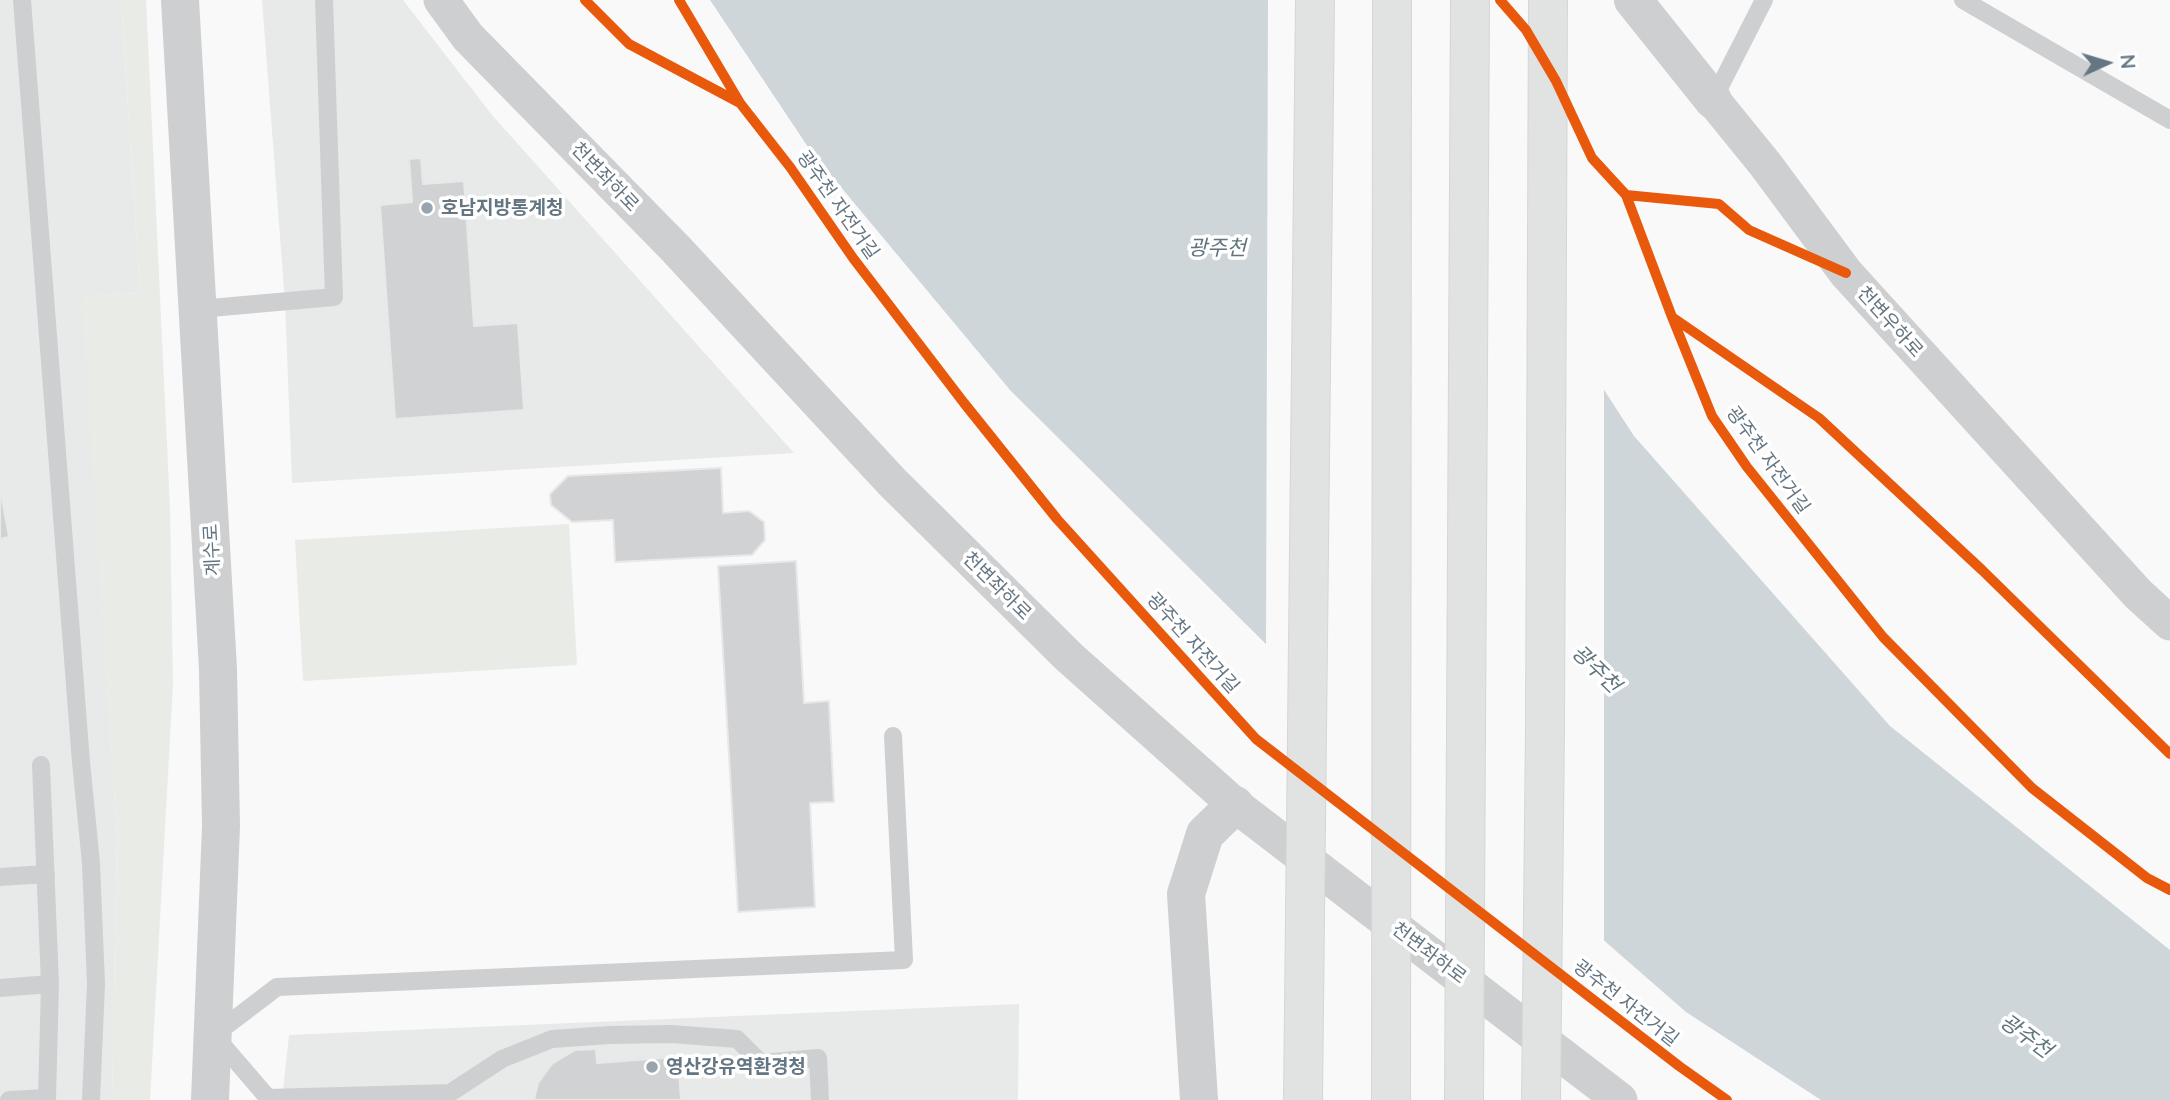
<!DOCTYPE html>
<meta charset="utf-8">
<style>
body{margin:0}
#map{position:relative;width:2170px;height:1100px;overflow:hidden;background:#f9f9f9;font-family:Lato,sans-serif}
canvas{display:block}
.north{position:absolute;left:2072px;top:28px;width:70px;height:70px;-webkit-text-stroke:5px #fff;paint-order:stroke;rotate:86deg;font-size:19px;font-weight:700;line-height:28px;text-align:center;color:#657683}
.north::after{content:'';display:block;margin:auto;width:24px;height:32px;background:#657683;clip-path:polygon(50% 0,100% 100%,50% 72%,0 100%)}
</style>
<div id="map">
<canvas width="2170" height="1100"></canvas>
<div class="north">N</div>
</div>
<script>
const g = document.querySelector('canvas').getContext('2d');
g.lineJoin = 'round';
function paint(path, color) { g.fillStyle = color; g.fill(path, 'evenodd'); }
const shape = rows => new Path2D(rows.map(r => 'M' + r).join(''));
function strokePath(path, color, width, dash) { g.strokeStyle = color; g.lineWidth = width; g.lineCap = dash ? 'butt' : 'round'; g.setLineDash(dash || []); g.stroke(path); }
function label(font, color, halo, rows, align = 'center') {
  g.font = font + ' Lato,"Noto Sans KR",sans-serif'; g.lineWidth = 7; g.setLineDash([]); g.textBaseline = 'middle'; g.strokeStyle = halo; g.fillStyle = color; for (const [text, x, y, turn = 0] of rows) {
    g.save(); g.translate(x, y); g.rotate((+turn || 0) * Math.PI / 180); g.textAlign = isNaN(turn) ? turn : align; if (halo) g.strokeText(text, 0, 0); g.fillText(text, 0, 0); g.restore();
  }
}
const built = shape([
 [0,0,121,0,140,293,82,297,117,835,112,1100,0,1100],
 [262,0,403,0,492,115,794,453,292,483,285,302],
 [1019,1004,1018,1100,282,1100,289,1035]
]);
const green = shape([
 [121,0,146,0,170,508,173,684,150,1100,112,1100,117,835,81,297,140,293],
 [569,524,577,665,303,681,295,540]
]);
const water = shape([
 [710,0,1351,0,1634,436,1890,726,2170,950,2170,1100,1821,1100,1686,1012,1279,657,1010,390,810,150]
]);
const pier = shape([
 [1268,0,1355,0,1604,384,1604,945,1266,649]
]);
const building = shape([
 [421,158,423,184,464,181,474,326,518,323,524,410,395,419,380,205,412,202,409,159,421,158],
 [721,468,723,513,749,511,764,522,765,540,752,555,615,562,613,520,572,522,551,505,550,494,568,476,721,468],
 [0,488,9,537,0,539,0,488],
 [796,561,804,703,829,701,834,802,810,803,815,907,738,912,718,566,796,561],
 [596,1049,597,1063,678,1057,681,1100,534,1100,538,1083,552,1064,575,1050,596,1049]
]);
const service = shape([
 [22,0,81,762,91,863,96,984,91,1100],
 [1963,0,2170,120],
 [1713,100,1764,0],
 [199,309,334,297,324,0],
 [0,877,46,874],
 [0,988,50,984],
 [9,1100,47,1098,50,984,41,765],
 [820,1100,818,1058,761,1063,737,1039,671,1034,610,1035,552,1039,502,1059,450,1093,268,1098,214,1035,277,987,904,960,893,736]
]);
const minor = shape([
 [441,0,468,37,676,249,892,482,1069,657,1235,805,1620,1100],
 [1713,100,1765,164,1846,273,2138,594,2170,623]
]);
const tertiary = shape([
 [180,0,218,669,221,826,210,1100],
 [1633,0,1713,100],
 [1199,1100,1186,894,1205,834,1235,805]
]);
const trunkBridge = shape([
 [1303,1100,1315,0],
 [1391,1100,1392,0],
 [1464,1100,1470,0],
 [1541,1100,1545,728,1548,0]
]);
const cycleway = shape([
 [585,0,629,44,740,103],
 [679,0,740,103,790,167,853,258,964,403,1057,519,1256,739,1679,1066,1727,1100],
 [1500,0,1526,30,1556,81,1592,158,1626,195,1672,317,1819,418,1982,570,2170,754],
 [1626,195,1719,204,1749,230,1846,273],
 [1672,317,1712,416,1747,467,1883,637,2032,788,2147,878,2170,890]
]);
const markers = [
 [427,208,7,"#99a4ac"],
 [652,1067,7,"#99a4ac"]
];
const streetNames = [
 ["천변좌하로",605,177,46],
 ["광주천 자전거길",838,205,55],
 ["천변우하로",1890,322,48],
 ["광주천 자전거길",1768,460,54],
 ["계수로",212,550,-93],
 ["천변좌하로",997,586,45],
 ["광주천 자전거길",1193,643,48],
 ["천변좌하로",1429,953,37],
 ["광주천 자전거길",1626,1003,38]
];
const poiNames = [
 ["호남지방통계청",441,208],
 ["영산강유역환경청",666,1067]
];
const waterNames = [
 ["광주천",1217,248],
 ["광주천",1596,669,44],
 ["광주천",2026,1036,36]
];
paint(built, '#e8e9e9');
paint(green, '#e8ebe6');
paint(water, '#ced6d9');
paint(pier, '#f9f9f9');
paint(building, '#d0d2d3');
strokePath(building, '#e8e8e8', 2);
strokePath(service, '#cecfd0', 18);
strokePath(minor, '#cecfd0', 35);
strokePath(tertiary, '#cecfd0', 38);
strokePath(trunkBridge, '#d5d6d6', 40, []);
strokePath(trunkBridge, '#e1e2e2', 38);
strokePath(cycleway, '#e8590c', 10);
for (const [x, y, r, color] of markers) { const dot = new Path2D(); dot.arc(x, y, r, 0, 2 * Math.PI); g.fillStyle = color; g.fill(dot); strokePath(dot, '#fff', 2.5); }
label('19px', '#657683', '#fff', streetNames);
label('bold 19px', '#657683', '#fff', poiNames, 'left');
label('italic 21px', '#60757c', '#fff', waterNames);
</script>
